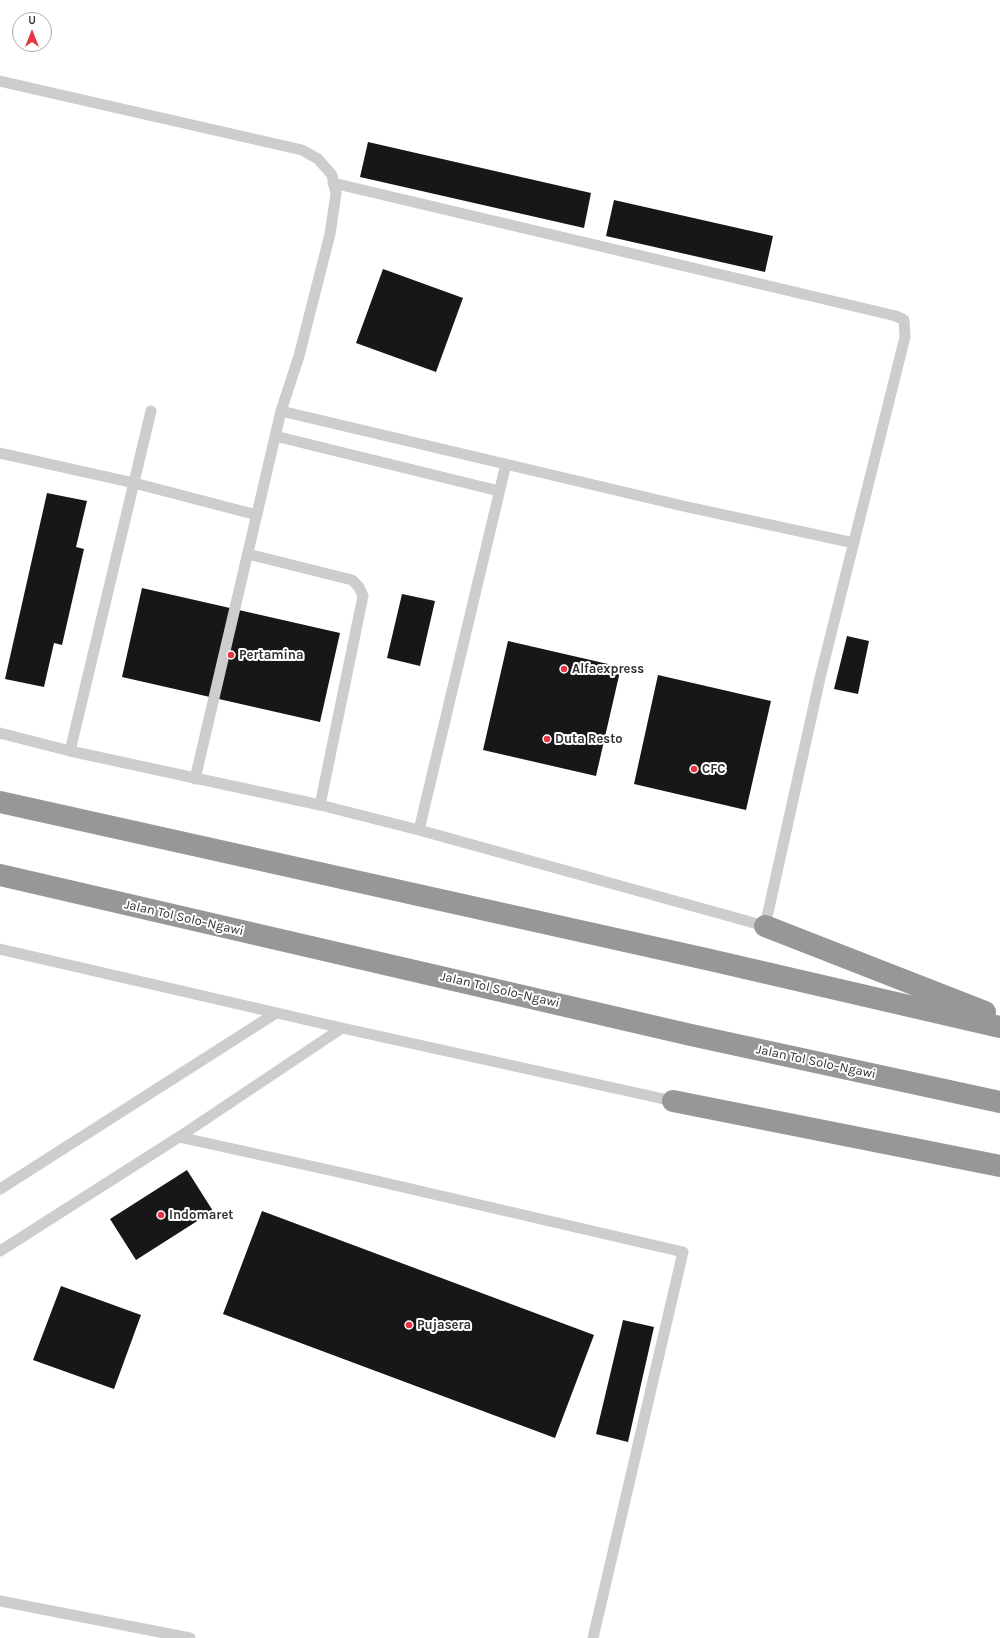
<!DOCTYPE html>
<meta charset="utf-8">
<style>
body{margin:0}
#map{position:relative;width:1000px;height:1638px;overflow:hidden;background:#fff;font-family:Karla,sans-serif}
canvas{display:block}
.north{position:absolute;left:12px;top:12px;width:40px;height:40px;box-sizing:border-box;background:#fff;border:1px solid #acacac;border-radius:50%;rotate:0deg;font-size:11px;font-weight:700;line-height:16px;text-align:center;color:#303030}
.north::after{content:'';display:block;margin:auto;width:14px;height:18px;background:#e33544;clip-path:polygon(50% 0,100% 100%,50% 72%,0 100%)}
</style>
<div id="map">
<canvas width="1000" height="1638"></canvas>
<div class="north">U</div>
</div>
<script>
const g = document.querySelector('canvas').getContext('2d');
g.lineJoin = 'round';
function paint(path, color) { g.fillStyle = color; g.fill(path, 'evenodd'); }
const shape = rows => new Path2D(rows.map(r => 'M' + r).join(''));
function strokePath(path, color, width, dash) { g.strokeStyle = color; g.lineWidth = width; g.lineCap = dash ? 'butt' : 'round'; g.setLineDash(dash || []); g.stroke(path); }
function label(font, color, halo, rows, align = 'center') {
  g.font = font + ' Karla,sans-serif'; g.lineWidth = 4; g.setLineDash([]); g.textBaseline = 'middle'; g.strokeStyle = halo; g.fillStyle = color; for (const [text, x, y, turn = 0] of rows) {
    g.save(); g.translate(x, y); g.rotate((+turn || 0) * Math.PI / 180); g.textAlign = isNaN(turn) ? turn : align; if (halo) g.strokeText(text, 0, 0); g.fillText(text, 0, 0); g.restore();
  }
}
const building = shape([
 [368,142,591,193,584,228,360,177],
 [614,200,773,236,765,272,606,236],
 [383,269,463,298,436,372,356,343],
 [47,493,87,501,76,547,84,549,62,645,54,643,44,687,5,679],
 [142,588,340,633,320,722,122,677],
 [402,594,435,601,420,666,387,658],
 [847,636,869,641,858,694,834,689],
 [508,641,621,667,596,776,483,750],
 [658,675,771,701,746,810,634,784],
 [187,1170,213,1211,136,1260,110,1219],
 [262,1211,594,1335,555,1438,223,1314],
 [61,1286,141,1315,114,1389,33,1360],
 [623,1320,654,1327,628,1442,596,1434]
]);
const service = shape([
 [0,81,302,150,318,159,332,175,336,194,330,234,299,356,281,411,683,506,854,543],
 [275,436,499,491],
 [0,453,134,483,257,515],
 [248,554,352,580,359,587,363,596,320,805],
 [0,733,70,751,320,805,419,830,765,926,820,678,905,337,904,320,896,316,333,183],
 [70,751,151,411],
 [195,779,281,411],
 [419,830,506,464],
 [0,949,342,1028,673,1101],
 [179,1137,338,1172,683,1252,593,1638],
 [0,1189,276,1013],
 [0,1251,179,1137,342,1028],
 [0,1601,190,1638]
]);
const motorway = shape([
 [0,802,706,959,1000,1027],
 [0,875,691,1035,1000,1102],
 [765,926,985,1012],
 [673,1101,1000,1166]
]);
const markers = [
 [231,655,4,"#e33544"],
 [564,669,4,"#e33544"],
 [547,739,4,"#e33544"],
 [694,769,4,"#e33544"],
 [161,1215,4,"#e33544"],
 [409,1325,4,"#e33544"]
];
const poiNames = [
 ["Pertamina",239,655],
 ["Alfaexpress",572,669],
 ["Duta Resto",555,739],
 ["CFC",702,769],
 ["Indomaret",169,1215],
 ["Pujasera",417,1325]
];
const streetNames = [
 ["Jalan Tol Solo–Ngawi",184,918,13],
 ["Jalan Tol Solo–Ngawi",500,990,13],
 ["Jalan Tol Solo–Ngawi",816,1062,12]
];
paint(building, '#171717');
strokePath(service, '#cdcdcd', 11);
strokePath(motorway, '#979797', 22);
for (const [x, y, r, color] of markers) { const dot = new Path2D(); dot.arc(x, y, r, 0, 2 * Math.PI); g.fillStyle = color; g.fill(dot); strokePath(dot, '#fff', 1.5); }
label('bold 13px', '#303030', '#fff', poiNames, 'left');
label('13px', '#303030', '#fff', streetNames);
</script>
